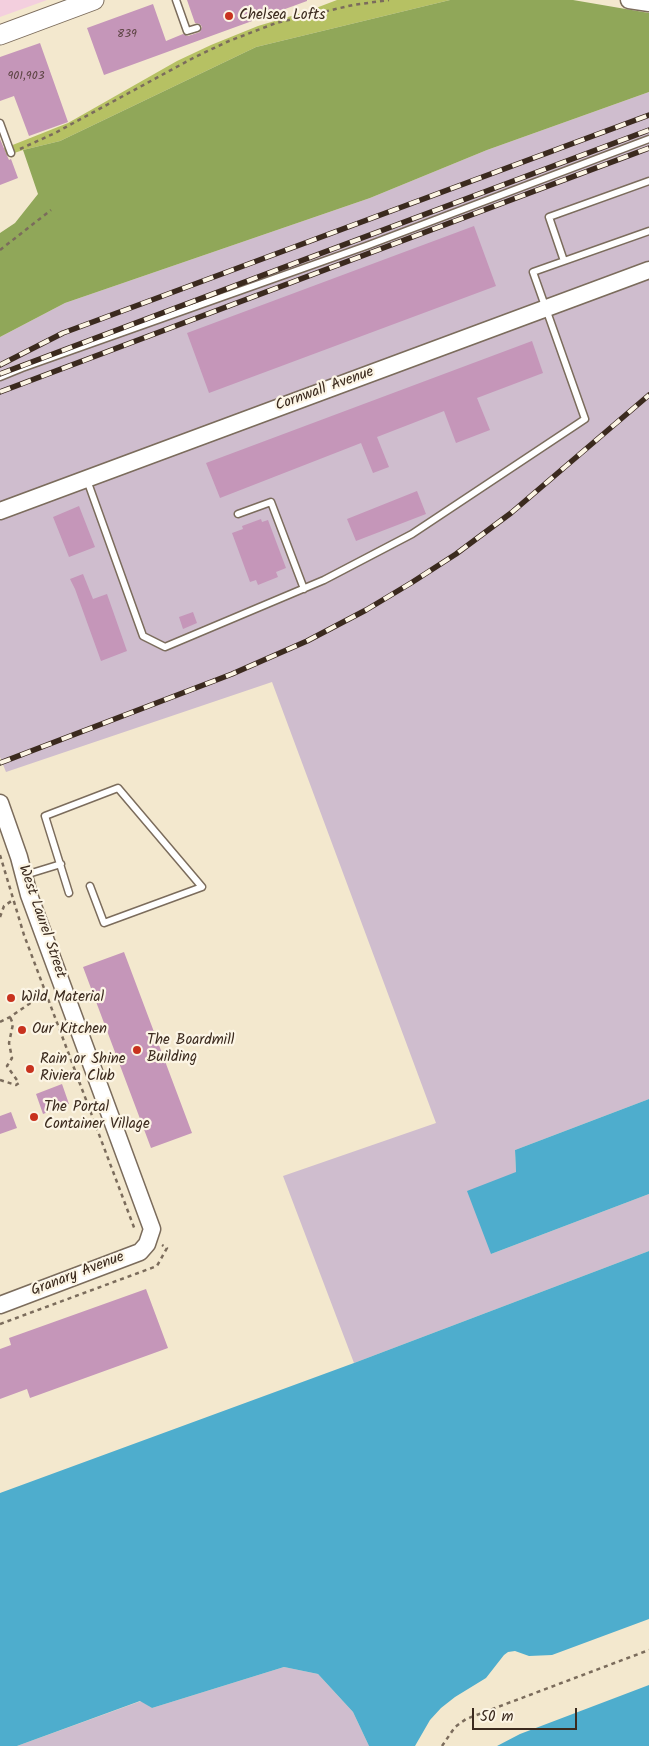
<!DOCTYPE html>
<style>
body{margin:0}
#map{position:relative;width:649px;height:1746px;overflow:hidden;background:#f3e8ce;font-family:Kalam,sans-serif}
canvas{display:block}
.scale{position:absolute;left:472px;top:1708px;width:105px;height:22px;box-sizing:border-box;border:2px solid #3b2a1e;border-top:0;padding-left:6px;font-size:15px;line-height:18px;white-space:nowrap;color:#3b2a1e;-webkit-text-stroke:4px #fcf5e5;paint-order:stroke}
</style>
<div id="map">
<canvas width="649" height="1746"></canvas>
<div class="scale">50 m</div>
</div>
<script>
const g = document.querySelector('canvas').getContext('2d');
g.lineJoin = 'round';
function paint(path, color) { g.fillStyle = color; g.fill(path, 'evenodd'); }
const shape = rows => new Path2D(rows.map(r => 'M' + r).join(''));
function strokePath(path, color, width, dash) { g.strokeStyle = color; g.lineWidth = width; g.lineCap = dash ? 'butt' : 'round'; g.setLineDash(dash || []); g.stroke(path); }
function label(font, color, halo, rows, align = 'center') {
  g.font = font + ' Kalam,sans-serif'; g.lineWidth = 4.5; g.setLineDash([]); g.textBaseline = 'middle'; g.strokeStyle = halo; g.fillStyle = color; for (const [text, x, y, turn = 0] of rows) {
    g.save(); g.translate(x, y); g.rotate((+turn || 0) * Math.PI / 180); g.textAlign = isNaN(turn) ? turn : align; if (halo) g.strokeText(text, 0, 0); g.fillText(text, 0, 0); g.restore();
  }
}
const built = shape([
 [0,0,47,0,0,17]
]);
const industrial = shape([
 [649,92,649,1099,515,1150,516,1172,491,1254,649,1194,649,1251,354,1363,283,1176,436,1123,272,682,6,772,0,757,0,337,65,303,370,198,487,150],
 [284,1667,318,1674,353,1712,369,1746,17,1746,141,1701,152,1708]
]);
const green = shape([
 [337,0,450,0,256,47,60,141,23,150,0,158,0,150,68,123,177,61,211,45,258,26,308,11]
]);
const forest = shape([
 [450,0,573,0,649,13,649,92,487,150,370,198,65,303,0,337,0,233,15,223,38,194,23,150,60,141,256,47]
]);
const water = shape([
 [649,1099,649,1194,491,1254,467,1191,516,1172,515,1150],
 [649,1251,649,1619,552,1655,529,1656,515,1651,508,1652,504,1655,486,1678,455,1697,441,1708,430,1720,415,1746,369,1746,353,1712,318,1674,284,1667,152,1708,140,1701,17,1746,0,1746,0,1493,354,1363],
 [649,1685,649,1746,497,1746,520,1734]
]);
const building = shape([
 [187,0,307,0,307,1,104,75,87,28,153,4,166,41,183,34,188,36,200,32,202,27,200,24,195,23],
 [40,43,68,122,29,136,14,96,0,101,0,57],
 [0,139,9,160,11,159,18,178,0,185],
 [474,226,496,286,209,393,187,333],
 [532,341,543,373,477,398,490,430,456,443,444,411,377,437,389,467,373,473,361,443,220,498,206,463],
 [417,491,426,514,356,541,347,519],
 [79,506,95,547,69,557,53,517],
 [261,519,262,522,268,520,286,568,276,572,278,577,258,585,256,580,250,582,232,533,243,529,242,526],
 [83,574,93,599,107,594,127,651,101,661,75,589,70,579],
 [193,612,197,623,183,629,179,617],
 [124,952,192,1133,151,1148,83,967],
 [62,1084,69,1104,43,1114,36,1094],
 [11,1112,17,1128,0,1134,0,1116],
 [146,1289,168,1348,30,1398,27,1389,0,1399,0,1349,11,1345,9,1338]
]);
const path = shape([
 [20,149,55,133,195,57,229,41,276,23,353,5,389,0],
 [0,250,51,210],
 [0,855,24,935,135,1230],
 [0,917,4,906,13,900],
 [0,1022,10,1017,38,998],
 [0,1080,16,1085,19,1083,7,1066,12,1058,9,1043,13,1024,10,1017],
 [0,1324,157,1266,167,1248,162,1245],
 [442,1746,455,1727,466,1719,649,1650]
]);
const service = shape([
 [176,0,187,31,197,28],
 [0,123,11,153],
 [564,261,549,217,649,181],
 [0,377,22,368,366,246,649,139],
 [87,480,143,636,165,647,324,580,412,534,585,419,533,272,649,231],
 [238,514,271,502,304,589],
 [25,875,61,864],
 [69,893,45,816,118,788,202,887,104,923,90,886]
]);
const tertiary = shape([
 [629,0,649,3],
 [0,511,649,270],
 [0,803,19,857,29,895,152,1229,147,1244,140,1252,0,1305]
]);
const secondary = shape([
 [0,35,94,0]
]);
const rail = shape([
 [0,365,63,333,649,115],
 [0,374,649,130],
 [0,392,649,148],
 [0,763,232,674,307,641,366,610,411,583,456,554,511,513,649,395]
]);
const markers = [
 [229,16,5,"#c8321e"],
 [11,998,5,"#c8321e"],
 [22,1030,5,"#c8321e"],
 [137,1050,5,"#c8321e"],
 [30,1069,5,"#c8321e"],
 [34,1117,5,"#c8321e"]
];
const numberNames = [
 ["839",127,35],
 ["901,903",26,77]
];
const poiNames = [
 ["Chelsea Lofts",239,16],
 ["Wild Material",21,998],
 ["Our Kitchen",32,1030],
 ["The Boardmill",147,1041],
 ["Building",147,1058],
 ["Rain or Shine",40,1060],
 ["Riviera Club",40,1077],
 ["The Portal",44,1108],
 ["Container Village",44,1125]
];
const streetNames = [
 ["Cornwall Avenue",325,390,-20],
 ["West Laurel Street",41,922,71],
 ["Granary Avenue",78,1275,-21]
];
paint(built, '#f3cfde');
paint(industrial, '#cfbdce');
paint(green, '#b6c163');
paint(forest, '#90a759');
paint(water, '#4eadcd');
paint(building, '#c596b9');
strokePath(service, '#7b6c5c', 9);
strokePath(tertiary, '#7b6c5c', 19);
strokePath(secondary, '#7b6c5c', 21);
strokePath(path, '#7b6c5c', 2.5, [4, 4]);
strokePath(service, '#fff', 6);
strokePath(tertiary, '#fff', 16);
strokePath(secondary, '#fff', 19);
strokePath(rail, '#3b2a1e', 5.5);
strokePath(rail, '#fcf5e5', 4, [11]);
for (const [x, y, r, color] of markers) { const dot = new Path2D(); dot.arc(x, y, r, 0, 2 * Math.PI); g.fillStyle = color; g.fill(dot); strokePath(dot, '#fcf5e5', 2); }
label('12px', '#5e4545', null, numberNames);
label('15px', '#3b2a1e', '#fcf5e5', poiNames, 'left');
label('15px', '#3b2a1e', '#fcf5e5', streetNames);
</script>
